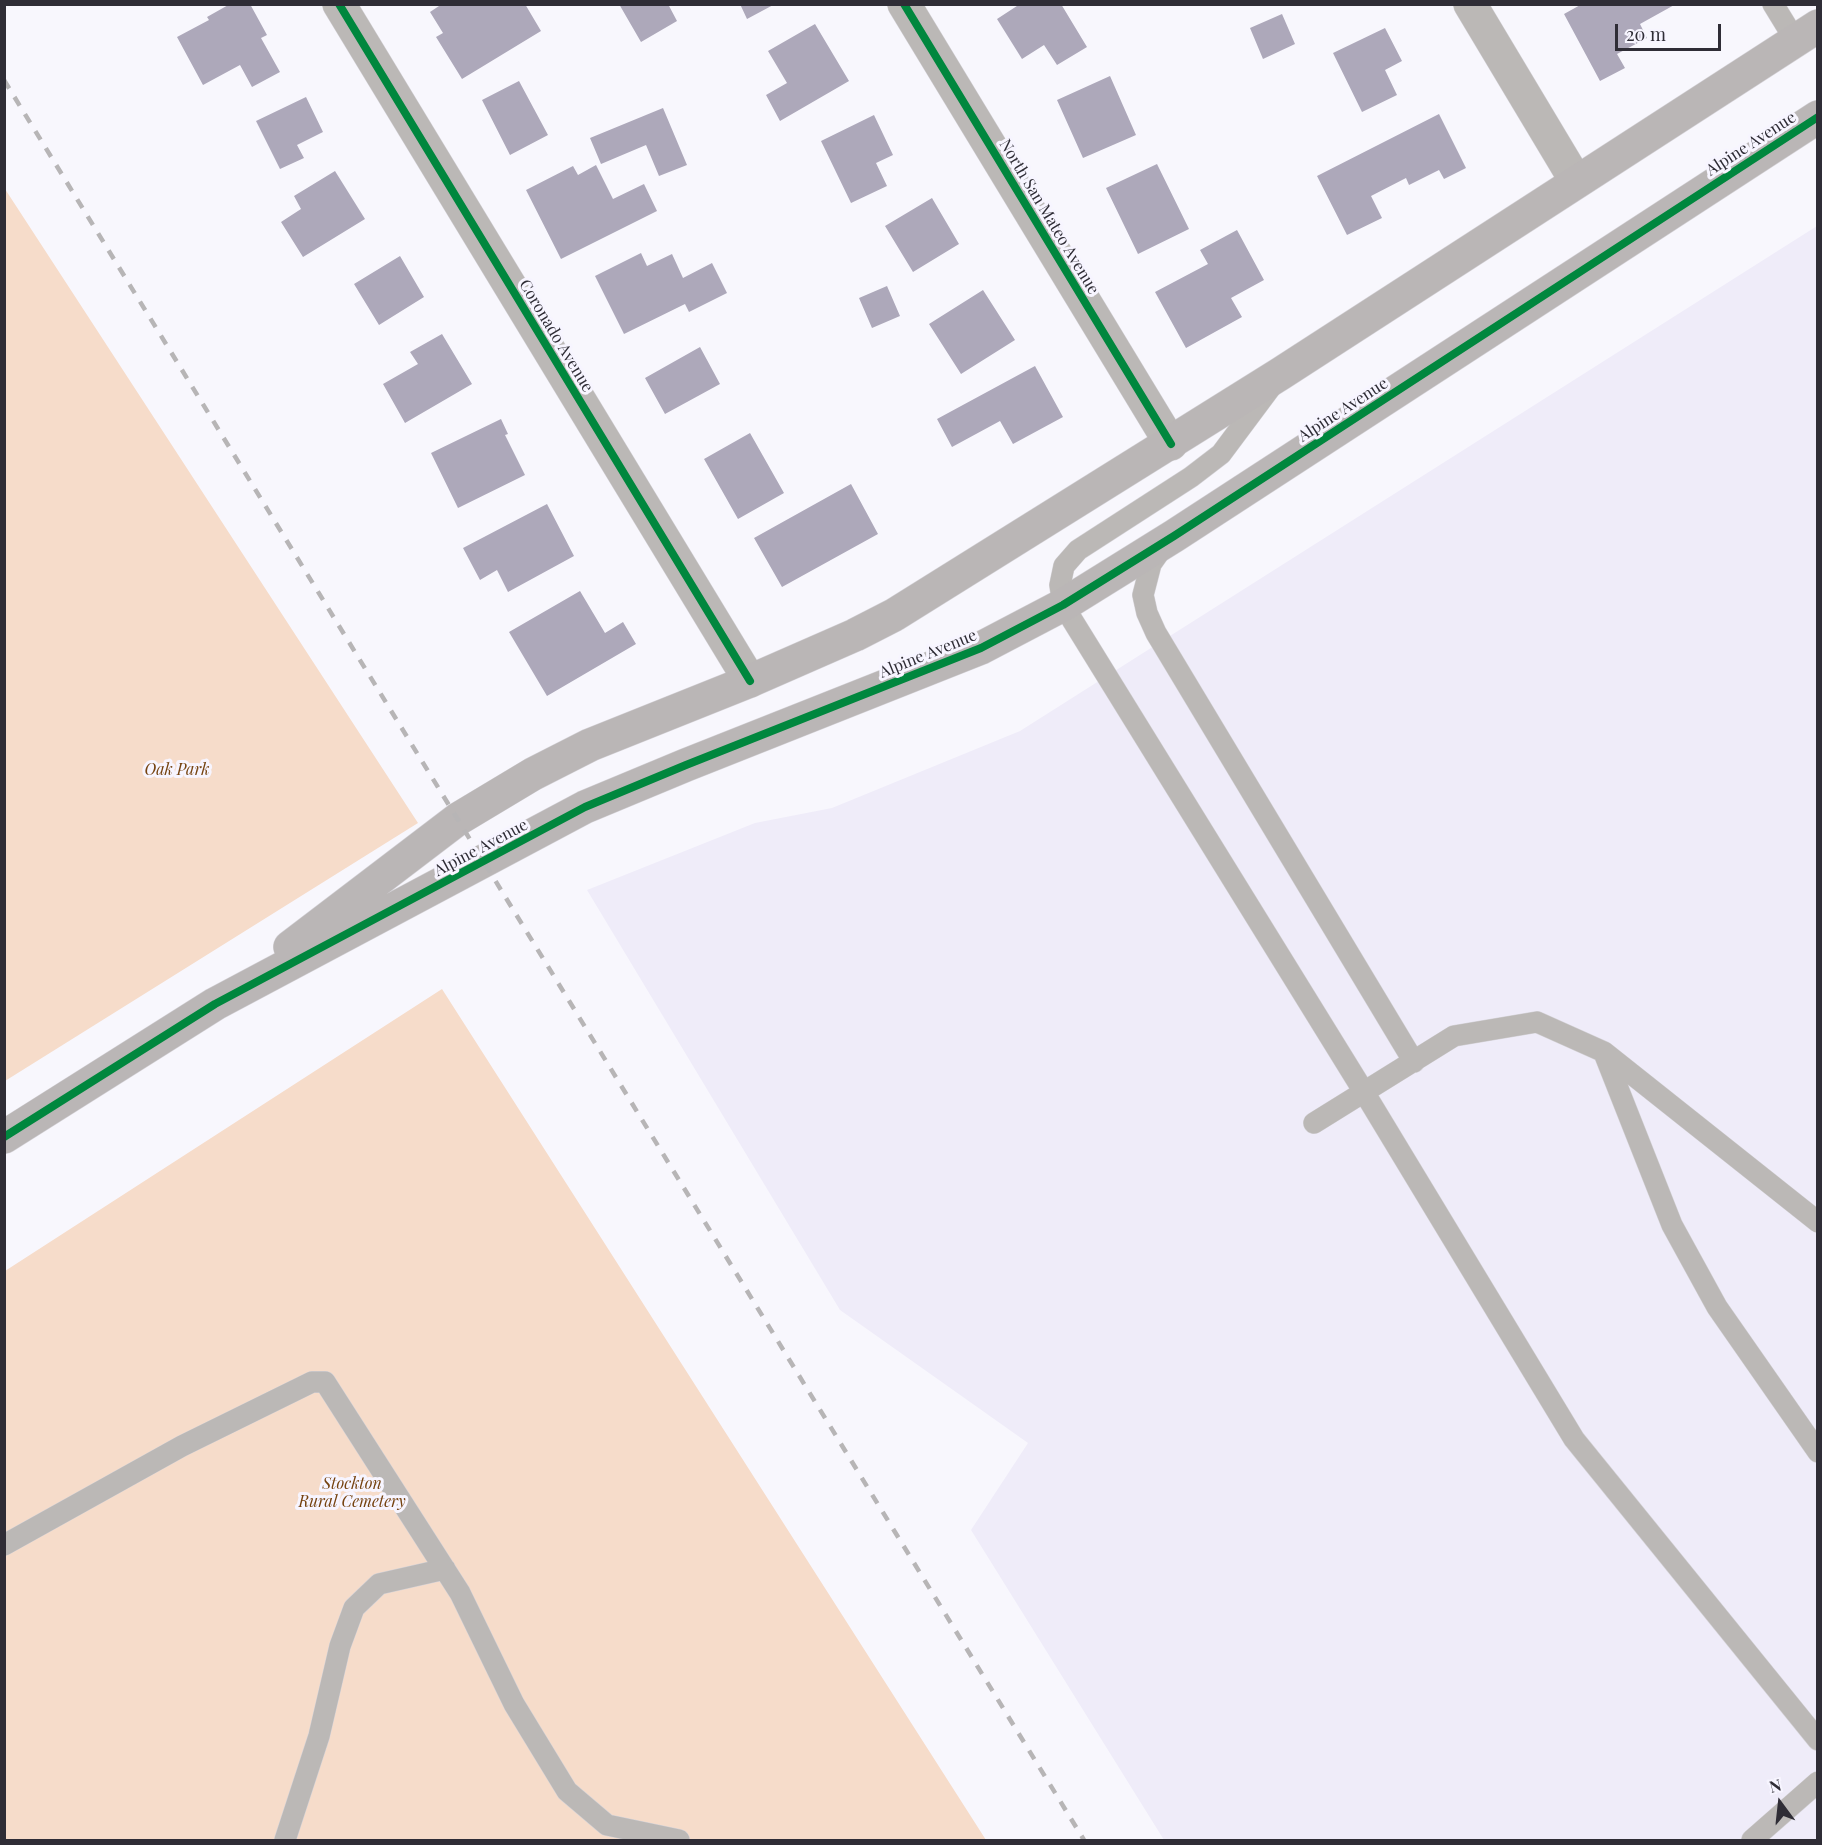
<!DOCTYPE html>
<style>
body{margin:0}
#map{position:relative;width:1822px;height:1845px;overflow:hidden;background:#f8f7fd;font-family:"Playfair Display",serif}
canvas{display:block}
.frame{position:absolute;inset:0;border:6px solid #2f2d36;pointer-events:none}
.north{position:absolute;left:1750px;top:1773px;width:60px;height:60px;-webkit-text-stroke:4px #f7f5ff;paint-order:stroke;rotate:345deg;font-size:16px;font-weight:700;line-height:24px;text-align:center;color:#2f2d36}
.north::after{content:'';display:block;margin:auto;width:21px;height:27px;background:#2f2d36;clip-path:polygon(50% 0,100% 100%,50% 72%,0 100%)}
.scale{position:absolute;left:1615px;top:24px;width:106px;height:27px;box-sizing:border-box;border:3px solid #2f2d36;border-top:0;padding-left:8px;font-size:18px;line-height:21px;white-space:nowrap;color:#2f2d36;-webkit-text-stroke:4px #f7f5ff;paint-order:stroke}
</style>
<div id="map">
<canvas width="1822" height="1845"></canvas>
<div class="frame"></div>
<div class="north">N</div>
<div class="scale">20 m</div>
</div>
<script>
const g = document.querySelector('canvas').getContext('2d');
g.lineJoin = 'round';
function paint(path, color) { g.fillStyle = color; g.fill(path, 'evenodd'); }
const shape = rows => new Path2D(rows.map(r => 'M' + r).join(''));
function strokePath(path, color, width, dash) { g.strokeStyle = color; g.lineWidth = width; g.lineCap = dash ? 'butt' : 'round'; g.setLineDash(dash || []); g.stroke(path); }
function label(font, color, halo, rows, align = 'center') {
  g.font = font + ' "Playfair Display",serif'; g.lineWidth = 6; g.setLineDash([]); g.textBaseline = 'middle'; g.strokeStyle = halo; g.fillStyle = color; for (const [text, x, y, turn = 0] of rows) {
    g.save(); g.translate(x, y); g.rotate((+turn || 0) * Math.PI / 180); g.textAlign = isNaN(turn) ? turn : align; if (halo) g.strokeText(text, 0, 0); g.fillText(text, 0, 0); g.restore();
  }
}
const built = shape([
 [1817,226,1817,1840,1164,1840,971,1530,1028,1443,840,1310,587,890,755,823,832,808,1020,731]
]);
const green = shape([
 [5,189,418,823,5,1081],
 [442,989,986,1840,5,1840,5,1271]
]);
const building = shape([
 [230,4,250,4,267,35,261,38,280,72,252,87,240,65,203,85,177,37,209,20,207,17],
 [442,4,525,4,541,31,462,79,436,37,443,33,430,12],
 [619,4,668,4,677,21,641,42],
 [740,4,775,4,747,19],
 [1020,4,1061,4,1087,47,1057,65,1044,45,1022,59,997,19],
 [1582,4,1676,4,1640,24,1647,38,1617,54,1625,68,1600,81,1564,14],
 [1282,14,1295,44,1263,59,1250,28],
 [815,24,849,81,780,121,766,95,787,83,768,51],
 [1385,28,1402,61,1385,70,1397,95,1362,112,1333,53],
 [1110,76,1136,135,1083,158,1057,100],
 [519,81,548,135,510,155,482,100],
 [306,97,323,132,297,145,304,158,280,169,256,121],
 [663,108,687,165,659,176,646,145,601,164,590,138],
 [1439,114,1466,168,1444,179,1439,170,1409,185,1406,178,1371,196,1382,218,1347,235,1317,176],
 [874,115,893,155,876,163,887,186,851,203,821,141],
 [1157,164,1189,229,1138,254,1106,188],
 [596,165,613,199,644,184,657,211,561,259,526,190,573,166,578,175],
 [335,171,365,219,303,257,281,222,301,209,294,196],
 [932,198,959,244,913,272,885,226],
 [1237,230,1264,280,1231,298,1242,317,1186,348,1155,292,1208,264,1200,250],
 [641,253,647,266,672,254,683,278,712,263,727,293,689,312,685,304,624,334,595,276],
 [400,256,424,297,379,325,354,284],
 [887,286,900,316,872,328,859,298],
 [983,290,1015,340,961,374,929,324],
 [442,334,472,384,405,423,383,384,418,364,410,352],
 [700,347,720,384,665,414,645,378],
 [1035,366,1063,417,1013,444,1000,421,952,447,937,419],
 [501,419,508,434,505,435,525,475,458,508,431,453],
 [750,433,784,493,738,519,704,459],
 [851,484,878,534,782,587,754,538],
 [547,504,574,556,508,592,497,570,480,580,463,548],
 [580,591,605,633,623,622,636,644,547,696,509,632]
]);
const lane = shape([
 [1773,4,1795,40],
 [1271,387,1221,454,1191,477,1078,550,1064,566,1060,585,1063,605,1364,1092,1574,1439,1818,1740],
 [1163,547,1151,564,1143,595,1147,613,1156,633,1414,1062],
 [1604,1053,1672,1225,1717,1307,1818,1452],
 [1314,1123,1454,1036,1537,1022,1604,1052,1818,1222],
 [4,1545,182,1446,312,1382,325,1382,460,1593,514,1704,567,1791,607,1825,679,1840],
 [285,1840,319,1736,340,1646,354,1608,379,1584,445,1569],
 [1752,1840,1818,1782]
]);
const street = shape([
 [339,4,750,681],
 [904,4,1171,444],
 [1470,4,1576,181]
]);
const secondary = shape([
 [290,947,458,819,533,774,590,745,750,681,855,635,894,615,1280,374,1818,26],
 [4,1137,215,1004,585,807,686,765,981,648,1063,605,1174,536,1818,117]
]);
const rail = shape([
 [4,80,1084,1840]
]);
const cycleway = shape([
 [339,4,750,681],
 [904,4,1171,444],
 [4,1137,215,1004,585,807,686,765,981,648,1063,605,1174,536,1818,117]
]);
const streetNames = [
 ["Alpine Avenue",1751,144,-33],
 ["North San Mateo Avenue",1049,217,59],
 ["Coronado Avenue",556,336,59],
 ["Alpine Avenue",1343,410,-33],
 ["Alpine Avenue",928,654,-22],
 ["Alpine Avenue",481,848,-28]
];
const parkNames = [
 ["Oak Park",177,770],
 ["Stockton",352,1484],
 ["Rural Cemetery",352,1502]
];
paint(built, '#efecf9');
paint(green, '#f6dcca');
paint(building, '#ada8ba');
strokePath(lane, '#d5d3d8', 22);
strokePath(street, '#d5d3d8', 34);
strokePath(secondary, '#d5d3d8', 34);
strokePath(lane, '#bbb8b6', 21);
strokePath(street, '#bbb8b6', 33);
strokePath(secondary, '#bab6b6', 33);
strokePath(rail, '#b7b5b6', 4.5, [10, 10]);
strokePath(cycleway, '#00873e', 8);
label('16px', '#2f2d36', '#f7f5ff', streetNames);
label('italic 16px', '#75420f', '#f7f5ff', parkNames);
</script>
